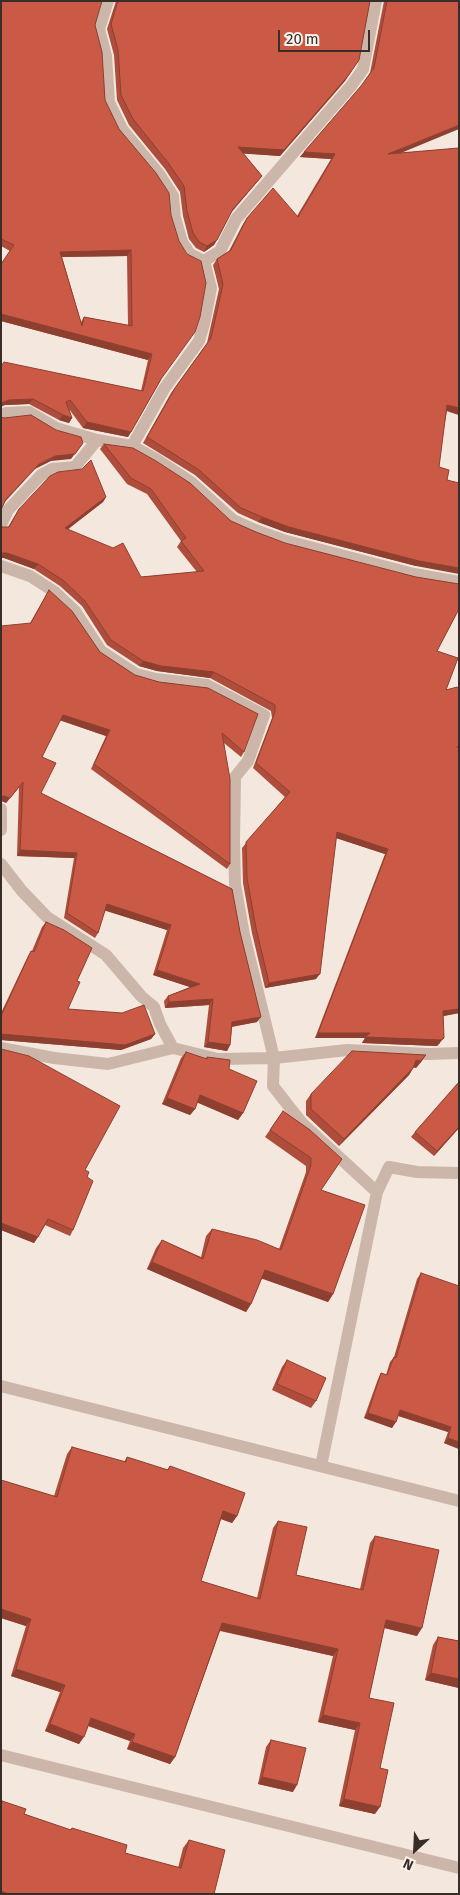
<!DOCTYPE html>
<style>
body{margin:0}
#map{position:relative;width:460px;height:1895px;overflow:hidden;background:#f3e7de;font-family:"Fira Sans",sans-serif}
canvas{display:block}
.frame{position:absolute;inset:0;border:2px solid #392d29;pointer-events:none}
.north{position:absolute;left:390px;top:1825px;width:50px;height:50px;-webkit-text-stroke:4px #fbf2ea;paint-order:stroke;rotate:205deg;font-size:14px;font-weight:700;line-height:20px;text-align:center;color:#392d29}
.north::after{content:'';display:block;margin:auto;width:18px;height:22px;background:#392d29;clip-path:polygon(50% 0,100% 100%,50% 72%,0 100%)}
.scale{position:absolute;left:278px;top:30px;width:92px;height:22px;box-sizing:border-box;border:2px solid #392d29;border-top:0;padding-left:6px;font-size:15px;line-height:18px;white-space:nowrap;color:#392d29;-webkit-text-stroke:4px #fbf2ea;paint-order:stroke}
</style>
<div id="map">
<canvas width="460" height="1895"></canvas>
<div class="frame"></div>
<div class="north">N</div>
<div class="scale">20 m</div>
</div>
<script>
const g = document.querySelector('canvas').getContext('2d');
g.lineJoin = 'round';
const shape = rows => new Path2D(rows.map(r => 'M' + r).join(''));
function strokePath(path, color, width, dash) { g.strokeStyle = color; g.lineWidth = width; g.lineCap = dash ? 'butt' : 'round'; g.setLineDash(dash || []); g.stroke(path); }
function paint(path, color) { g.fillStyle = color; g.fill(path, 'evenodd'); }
const street = shape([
 [108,1,99,29,106,56,109,102,122,129,159,174,173,196,175,218,182,242,190,254,204,261],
 [1,415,6,413,29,412,56,428,97,440,132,446,156,459,191,482,233,520,255,530,283,540,414,574,459,582],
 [132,446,164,389,199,341,204,324,211,288,204,261,220,251,236,219,351,86,363,69,376,1],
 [1,525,8,510,41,475,52,469,75,467,97,440],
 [1,566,30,576,55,592,75,611,101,651,136,674,156,679,207,685,264,715,248,761,235,777,234,841,235,884,244,935,274,1058,273,1086,302,1123,377,1192],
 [1,809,1,830],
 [1,864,22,891,47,917,106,955,141,996,154,1007,160,1024,173,1048],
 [1,1048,54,1058,108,1064,173,1048,218,1059,274,1058,347,1050,428,1054,459,1053],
 [1,1386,459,1501],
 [321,1466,377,1192,389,1167,417,1172,459,1173],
 [1,1755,459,1868]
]);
const wall = shape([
 [1,1,95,25,105,100,161,380,128,437,83,428,69,409,72,418,69,423,59,420,29,404,5,405,1,365,141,391,148,360,1,321,1,264,10,251,1,246],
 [127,256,128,325,84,317,81,322,62,257],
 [116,1,370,1,359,60,345,81,280,156,243,153,262,176,232,211,214,245,204,252,196,248,189,239,183,216,180,192,165,169,129,125,117,100,114,55,107,29],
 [384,1,459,1,400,153,459,148,459,415,447,411,416,566,285,532,258,522,238,513,195,475,143,443,171,393,207,343,219,289,213,265,217,259,229,251,243,224,247,218,297,216,331,159,300,157,361,86,370,73],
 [104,444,231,521,256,532,457,612,437,651,458,748,459,749,459,1013,443,1016,440,1043,437,1046,362,1043,365,1038,315,1038,385,854,336,838,316,979,265,988,252,933,243,883,242,848,285,797,253,768,272,718,271,711,210,678,157,671,139,666,107,645,82,606,60,586,34,569,4,558,1,558,1,527,8,527,19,509,106,497,103,502,67,529,141,577,197,572,177,547,181,541,147,494,127,484,100,449],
 [49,590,100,652,135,675,159,682,208,688,244,752,241,757,224,743,230,864,227,869,91,769,106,736,60,720,42,757,41,793,232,889,257,1022,232,1027,230,1045,227,1051,204,1047,209,1005,165,1008,164,1001,168,996,190,987,153,975,167,930,105,910,98,933,95,938,64,918,74,858,17,856,19,787,6,803,30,623],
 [46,922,77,981,68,1009,155,1034,151,1039,121,1050,1,1040,1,1013,28,956,31,951,32,951,42,927],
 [1,1049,85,1170,87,1177,73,1230,70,1236,45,1225,34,1243,1,1230],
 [186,1052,205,1059,207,1057,229,1069,243,1113,238,1120,197,1102,195,1109,190,1115,162,1104,181,1058],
 [426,1055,421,1062,416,1068,414,1067,409,1075,339,1146,306,1115,306,1101,311,1094],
 [459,1082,459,1128,434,1156,411,1137,415,1132],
 [283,1111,310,1130,321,1190,333,1294,328,1302,262,1278,251,1304,246,1312,147,1269,156,1248,162,1240,201,1257,206,1236,212,1229,279,1249,306,1172,306,1166,265,1137],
 [421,1273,459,1449,444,1443,448,1432,398,1416,392,1428,364,1418,378,1379,381,1373,386,1375,390,1362,394,1357,417,1279],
 [287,1360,316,1401,311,1408,272,1390,282,1367],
 [72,1447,124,1462,127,1457,167,1470,170,1466,237,1516,232,1523,221,1519,201,1581,257,1598,273,1528,278,1521,296,1575,360,1589,370,1543,375,1536,417,1636,384,1628,369,1698,380,1768,375,1814,339,1806,355,1730,318,1722,333,1656,220,1631,175,1757,170,1764,127,1749,130,1741,88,1726,79,1744,45,1731,60,1692,11,1676,26,1626,1,1618,1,1480,54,1496,67,1454],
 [438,1637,459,1641,459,1688,425,1680,433,1645],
 [271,1740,293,1792,258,1784,266,1747],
 [2,1801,24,1814,70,1830,72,1828,125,1853,178,1868,183,1848,189,1840,214,1894,1,1894,1,1803]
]);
const shadedWall = shape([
 [348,76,345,81,280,156,234,153,238,147],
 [459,125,459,129,384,160,388,154],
 [304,152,335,154,331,159,300,157],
 [262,176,258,181,230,214,233,209],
 [217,240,214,245,204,252,207,246],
 [131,250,127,256,57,257,60,252],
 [1,314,152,354,148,360,1,321],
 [33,399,29,404,5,405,1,407,1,403,9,400],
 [447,405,459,408,459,415,444,410],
 [63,415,72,418,69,423,59,420],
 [87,422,131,432,128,437,83,428],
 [83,443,71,459,51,461,35,469,2,505,6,499,39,464,55,456],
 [106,497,103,502,62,534,65,528],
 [262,517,459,568,459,574,416,566,285,532,258,522],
 [3,553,7,553,38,564,34,569,4,558,1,558,1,554],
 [143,661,214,672,210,678,157,671,139,666],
 [63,715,110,730,106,736,59,720],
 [19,787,6,803,1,801,1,797],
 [337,832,388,849,385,854,333,837],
 [20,850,77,853,74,858,17,856],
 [107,904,171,925,167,930,103,910],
 [157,970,200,984,196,989,153,975],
 [320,974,316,979,265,988,269,983],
 [213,999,209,1005,165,1008,169,1002],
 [459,1009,459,1013,439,1017,443,1011],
 [261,1017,257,1022,229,1027,232,1022],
 [318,1033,370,1033,444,1038,437,1046,362,1043,365,1038,315,1038],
 [1,1034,155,1034,151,1039,121,1050,1,1040],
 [208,1042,230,1045,227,1051,204,1047],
 [426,1055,421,1062,416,1068,412,1067,416,1060],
 [413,1068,409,1075,339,1146,344,1139],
 [200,1095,243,1113,238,1120,196,1102],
 [167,1098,195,1109,190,1115,162,1104],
 [459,1127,459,1128,434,1156,437,1151],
 [1,1223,38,1237,34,1243,1,1230],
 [152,1262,251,1304,246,1312,147,1269],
 [265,1270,333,1294,328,1302,260,1278],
 [400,1410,451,1427,448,1432,396,1415],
 [368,1413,396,1422,392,1428,364,1418],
 [448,1438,459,1442,459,1449,444,1443],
 [223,1511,237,1516,232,1523,218,1518],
 [1,1609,31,1619,26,1626,1,1618],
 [386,1620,422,1628,417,1636,381,1627],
 [222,1623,338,1649,333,1656,218,1630],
 [16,1669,65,1685,60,1692,11,1676],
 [431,1673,459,1679,459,1688,425,1680],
 [323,1715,360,1723,355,1730,318,1722],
 [91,1718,135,1734,130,1741,86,1725],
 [50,1724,84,1737,79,1744,45,1731],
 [132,1742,175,1757,170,1764,127,1749],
 [262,1777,297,1785,293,1792,258,1784],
 [344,1799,380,1807,375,1814,339,1806],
 [1,1891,9,1894,1,1894]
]);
const building = shape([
 [1,1,102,1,95,25,102,52,105,100,119,129,156,173,169,193,171,215,179,241,187,254,201,261,206,283,200,317,195,332,161,379,131,432,87,422,70,400,66,402,72,418,63,415,33,399,9,400,1,403,1,366,4,362,143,391,152,354,1,314,1,264,14,245,1,239,1,1],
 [131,250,132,326,84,317,82,326,60,252,131,250],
 [118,1,370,1,359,60,348,76,284,150,238,147,262,176,233,209,217,240,207,246,199,242,193,233,187,211,184,186,169,164,133,119,121,95,118,50,111,24,118,1],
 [387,1,459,1,459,125,388,154,459,148,459,408,447,405,439,467,449,470,447,480,459,483,459,568,419,561,289,527,262,517,241,508,199,470,147,437,175,388,211,338,223,284,217,259,231,250,247,218,273,188,298,217,335,154,304,152,361,86,374,68,387,1],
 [31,415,56,430,81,437,83,443,75,454,55,456,39,464,6,499,1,510,1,417,4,418,31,415],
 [104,444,133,448,156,461,190,483,231,521,256,532,285,543,416,577,459,584,459,609,437,651,458,658,446,690,457,687,459,689,459,745,457,747,459,749,459,1009,443,1011,444,1038,441,1040,365,1037,370,1033,318,1033,388,849,337,832,320,974,269,983,256,928,247,878,246,842,290,792,256,763,275,712,275,705,214,672,161,666,143,661,111,640,85,601,64,581,38,564,7,553,3,553,1,554,1,527,9,527,19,509,50,476,58,472,82,469,91,460,106,497,65,528,113,548,123,543,141,577,204,571,181,541,186,538,151,489,131,478,104,444],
 [49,590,72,611,100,652,135,675,159,682,208,688,258,714,244,752,222,733,230,779,230,864,94,764,110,730,63,715,42,757,56,763,41,793,232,889,240,932,261,1017,232,1022,230,1045,208,1042,213,999,169,1002,168,996,200,984,157,970,171,925,107,904,98,933,67,913,77,853,20,850,23,782,10,798,4,796,1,797,1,626,31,623,49,590],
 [46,922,64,930,92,948,77,981,80,982,68,1009,122,1013,144,1005,155,1034,125,1045,1,1034,1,1016,31,951,34,952,46,922],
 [1,1049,29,1056,120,1106,85,1170,89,1172,87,1177,93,1181,73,1230,48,1219,38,1237,1,1223,1,1049],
 [352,1051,426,1055,420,1061,416,1060,413,1068,344,1139,311,1109,311,1094,352,1051],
 [186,1052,207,1059,207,1057,230,1060,229,1069,257,1081,243,1113,200,1095,195,1109,167,1098,186,1052],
 [459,1082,459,1127,437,1151,415,1132,459,1082],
 [283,1111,310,1130,342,1159,321,1190,365,1205,333,1294,265,1270,251,1304,152,1262,162,1240,203,1259,212,1229,257,1240,281,1250,311,1165,311,1158,270,1130,283,1111],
 [421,1273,459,1286,459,1442,448,1438,451,1427,400,1410,396,1422,368,1413,381,1373,387,1375,394,1357,396,1358,421,1273],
 [287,1360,326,1378,316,1401,277,1384,287,1360],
 [72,1447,126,1462,127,1457,168,1470,170,1466,245,1493,237,1516,223,1511,201,1581,260,1599,278,1521,307,1527,296,1575,363,1590,375,1536,439,1550,422,1628,386,1620,369,1698,394,1703,380,1768,388,1770,380,1807,344,1799,360,1723,323,1715,338,1649,222,1623,175,1757,132,1742,135,1734,91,1718,84,1737,50,1724,65,1685,16,1669,31,1619,1,1609,1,1480,57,1497,72,1447],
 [438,1637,459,1641,459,1679,431,1673,438,1637],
 [271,1740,306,1748,297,1785,262,1777,271,1740],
 [2,1801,26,1809,24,1814,71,1830,72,1828,127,1845,125,1853,181,1868,189,1840,225,1850,214,1894,9,1894,1,1891,1,1805,2,1801]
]);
strokePath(street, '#ccb6a9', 12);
paint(wall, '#ae4d3b');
paint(shadedWall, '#8d3f30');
paint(building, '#ca5a45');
strokePath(building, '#8d3f30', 1);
</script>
